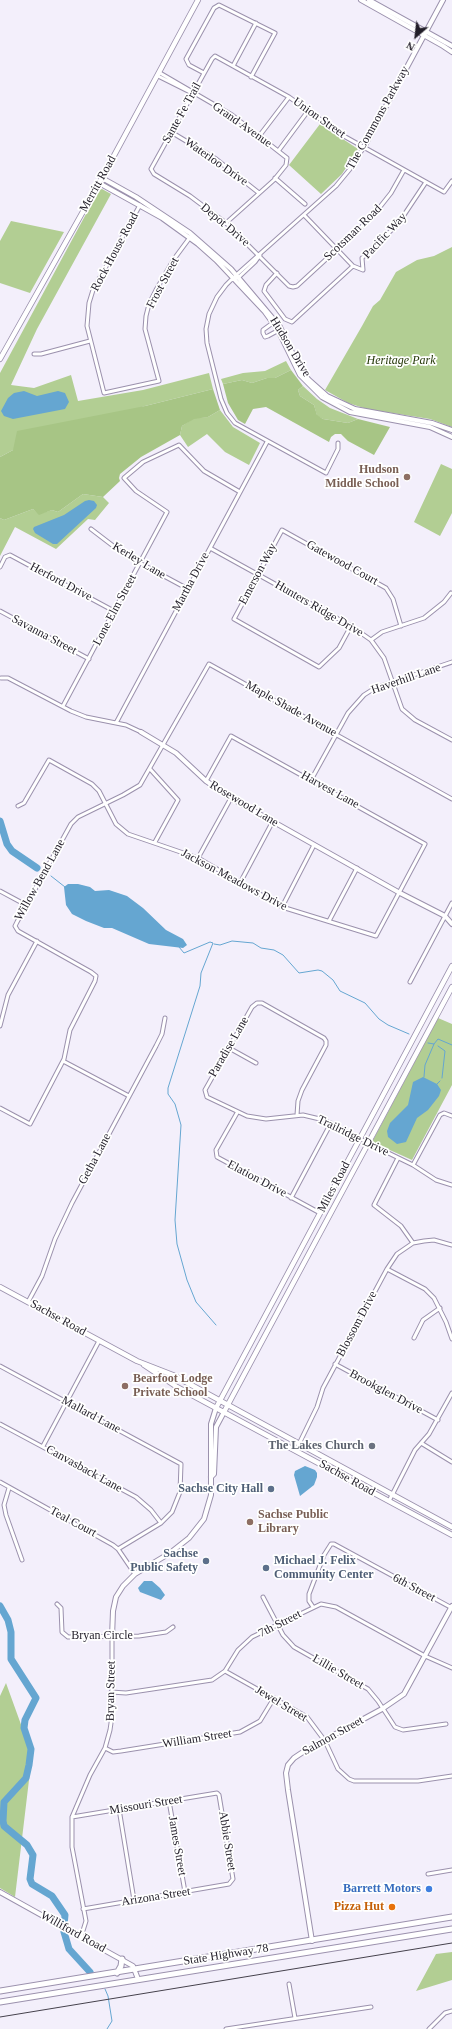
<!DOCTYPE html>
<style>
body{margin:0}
#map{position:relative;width:452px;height:2029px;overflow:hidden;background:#f3effb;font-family:"Times New Roman",serif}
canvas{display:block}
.north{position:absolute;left:396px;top:16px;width:40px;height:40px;-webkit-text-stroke:3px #fff;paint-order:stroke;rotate:208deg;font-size:11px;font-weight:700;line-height:16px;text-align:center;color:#211d28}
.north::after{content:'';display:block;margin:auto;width:14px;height:18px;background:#211d28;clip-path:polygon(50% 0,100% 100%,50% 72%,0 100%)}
</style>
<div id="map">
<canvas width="452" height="2029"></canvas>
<div class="north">N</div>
</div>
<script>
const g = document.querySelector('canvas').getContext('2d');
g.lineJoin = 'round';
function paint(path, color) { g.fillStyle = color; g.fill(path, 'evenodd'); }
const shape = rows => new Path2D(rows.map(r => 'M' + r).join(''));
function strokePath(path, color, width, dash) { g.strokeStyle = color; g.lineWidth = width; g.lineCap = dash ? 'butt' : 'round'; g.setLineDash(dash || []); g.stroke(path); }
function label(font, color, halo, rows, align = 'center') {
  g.font = font + ' "Times New Roman",serif'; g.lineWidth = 3.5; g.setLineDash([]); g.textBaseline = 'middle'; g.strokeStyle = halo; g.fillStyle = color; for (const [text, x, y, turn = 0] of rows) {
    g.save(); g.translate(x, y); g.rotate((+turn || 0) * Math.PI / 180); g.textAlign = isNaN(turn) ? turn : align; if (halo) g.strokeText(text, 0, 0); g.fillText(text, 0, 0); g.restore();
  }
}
const green = shape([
 [320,124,358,149,342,174,321,194,289,165],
 [102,189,111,194,37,329,11,385,34,388,71,375,78,401,143,390,209,373,213,389,145,406,13,450,0,457,0,373,99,190],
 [11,221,64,232,30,293,0,283,0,241],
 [452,247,452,427,430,419,367,409,348,403,325,390,362,326,373,306,380,300,396,272,417,260,434,256],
 [286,361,291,370,275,378,267,378,252,383,242,380,223,384,221,379,243,373,265,371],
 [303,386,317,399,330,408,358,419,348,423,323,419,317,416,314,405,300,396,298,390],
 [220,410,233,427,260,443,249,465,225,452,207,434,188,447,180,435,182,426,194,418,208,417],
 [441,464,452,469,452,513,440,536,414,522],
 [83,494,103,497,109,503,95,520,88,519,56,549,15,527,0,556,0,518,4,520,33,509,39,514,52,510,58,512],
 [438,1018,452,1024,452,1085,412,1160,372,1142],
 [6,1683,32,1755,15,1897,0,1888,0,1696],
 [452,1952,452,1980,416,1991,436,1954]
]);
const forest = shape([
 [291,370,303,386,298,390,300,396,314,405,317,415,323,419,348,423,358,419,390,427,374,455,348,441,341,434,335,434,331,437,329,442,266,407,253,409,245,424,238,420,228,403,223,384,242,380,252,383,267,378,275,378],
 [213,389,220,410,208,417,194,419,182,426,180,435,141,457,120,474,119,478,120,481,103,497,83,494,58,512,52,510,39,515,33,509,4,520,0,518,0,457,13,450,17,431,145,406]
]);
const water = shape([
 [24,391,37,396,58,391,65,393,69,402,65,409,13,419,4,416,1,411,8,398,14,393],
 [89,500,94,501,97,505,96,508,57,544,53,544,35,533,33,529,34,527,64,515,85,501],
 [68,884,78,884,90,887,95,891,109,890,127,896,143,908,166,930,183,939,187,945,183,948,149,944,112,928,104,928,86,921,72,914,66,905,64,887],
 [423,1077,437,1084,441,1090,439,1096,428,1110,417,1118,406,1142,397,1144,388,1137,387,1131,390,1123,408,1105,413,1082],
 [305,1466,315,1470,317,1473,317,1477,314,1485,300,1496,294,1475,295,1471],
 [144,1581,152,1581,160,1588,165,1595,161,1600,140,1592,138,1588]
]);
const stream = shape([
 [51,876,65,887],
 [214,944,220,945,232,941,253,943,261,948,274,950,283,955,299,973,318,970,322,971,333,980,340,991,365,1003,379,1019,388,1025,409,1034],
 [179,947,184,953,210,942,213,943,201,973,200,986,168,1088,168,1094,175,1104,181,1125,175,1220,177,1244,187,1280,196,1302,216,1325],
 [434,1044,438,1039,452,1045],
 [438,1046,445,1051,442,1078],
 [424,1077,425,1065,434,1044,428,1043],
 [437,1084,440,1081],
 [105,1989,108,1996,112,2021,107,2029]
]);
const river = shape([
 [0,821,7,844,12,851,37,868],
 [0,1606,8,1620,11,1632,11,1659,36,1698,25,1720,24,1728,31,1749,29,1765,26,1778,4,1802,3,1821,4,1826,27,1845,33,1855,30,1879,32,1884,52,1896,65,1915,64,1925],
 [64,1932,69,1949,90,1972]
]);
const minor = shape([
 [233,66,256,23],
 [160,73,232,115,287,158,286,165,274,180,226,223],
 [204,73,189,65,186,59,214,8,219,5,275,33,251,77],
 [158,76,190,92],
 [171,132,216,159,259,193],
 [260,135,289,97],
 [279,150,308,111],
 [404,170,391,193,372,217,297,286,293,287,289,286,226,223,190,196,154,174,151,169,212,59,215,56,289,97,342,135,426,182,444,192,452,181],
 [275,178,305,204],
 [140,205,93,290,89,303,87,326,104,393,159,381,145,329,146,316,149,304,156,290,174,259,191,236],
 [304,215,353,266,363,270,362,258,398,224,426,182],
 [260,255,255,262,239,277,231,280,226,285,217,297,209,314,206,329,207,343,221,399,227,413,235,423,326,473,338,449,338,443],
 [277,273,266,285,264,291,285,319,292,322,353,266],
 [235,276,336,186,350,169,364,147],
 [274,322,263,330,263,333,265,337,268,336,279,330],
 [34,354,41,354,90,341],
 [91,529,125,555,188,589],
 [210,548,351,626,371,640,384,658,402,709,415,720,452,740],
 [0,567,5,557,10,555,114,611],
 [0,611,89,659],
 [351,626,339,648,319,667,234,619,282,530,386,588,393,599,401,626],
 [371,640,382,632,424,618,444,602,451,593],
 [1,678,8,678,71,711,86,717,126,725,141,732],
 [63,706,167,512,136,491,124,478,143,462,179,445,204,471,240,492],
 [116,723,267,442],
 [150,769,178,800,155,842],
 [311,780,348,713,364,695,375,688,452,662],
 [18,806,24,803,49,760,92,784,99,791,116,824,128,834,198,858,282,907,376,936,425,844,231,736,206,781],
 [198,858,231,798],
 [240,883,273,821],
 [0,891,26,905],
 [282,907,314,845],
 [329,921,357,868],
 [410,982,452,903],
 [0,1026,8,995,37,941],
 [229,1048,256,1063],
 [63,1061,129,1096],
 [0,1108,30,1124,64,1059,70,1030,95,981,96,976,91,972,18,931,15,926,17,922,71,824,78,817,123,795,140,785,209,664,452,799],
 [237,1113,216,1150,217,1157,320,1213],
 [297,1115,298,1101,302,1090,326,1045,326,1041,324,1038,262,1003,257,1003,252,1007,205,1090,207,1097,247,1116,266,1119,303,1115,324,1120,372,1145,413,1165,436,1180,452,1185],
 [398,1158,374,1205,401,1226,413,1243],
 [413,1165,440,1115,444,1113,452,1116],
 [291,1198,331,1123],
 [387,1269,425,1289,434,1298,446,1322,452,1339],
 [28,1302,42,1276,55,1239,72,1203,156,1046,162,1034,165,1018],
 [414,1338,423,1320,440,1308],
 [335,1364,438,1420],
 [0,1366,181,1464,180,1492,172,1512,161,1523,118,1549],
 [0,1424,136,1497,151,1510,161,1523],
 [421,1443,452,1462],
 [43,1446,99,1341],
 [296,1450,317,1407,323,1388,387,1269,397,1254,413,1243,424,1241,434,1240,452,1245],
 [0,1482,113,1545,118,1549,135,1574],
 [9,1488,4,1505,6,1515,22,1560],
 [389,1501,415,1450,429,1434,452,1393],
 [263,1597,283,1635,294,1647,368,1689,378,1701,395,1727,403,1730,446,1724],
 [57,1604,61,1608,62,1632,68,1637,139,1636,166,1632,173,1627],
 [313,1607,309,1601,309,1594,324,1555,331,1544,334,1544,452,1608],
 [225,1671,307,1717,325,1741,338,1769,349,1779,354,1781,418,1781,452,1776],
 [111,1692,126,1693,212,1680,225,1671,238,1650,252,1637,321,1604,336,1607,425,1656,452,1668],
 [105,1748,113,1752,121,1751,240,1732,260,1721,274,1698],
 [169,1801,185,1892],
 [119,1809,134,1900],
 [72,1817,217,1793,219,1795,233,1879,229,1884,83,1909],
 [428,1874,452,1870],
 [81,1937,86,1921,72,1847,72,1817,90,1775,105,1748,110,1730,112,1716,112,1637],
 [289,1984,295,2018],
 [226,2029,371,2007],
 [429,2029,445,2013,452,2011]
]);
const tertiary = shape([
 [361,0,443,46,452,52],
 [369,0,452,46],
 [364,147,443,0],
 [102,178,136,197,190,233,231,269,280,327,301,371,309,380,327,396,355,409,432,423,452,430],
 [99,183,162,218,198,244,216,260,265,312,278,330,300,375,322,397,350,412,430,427,452,437],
 [141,732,176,753,206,781,231,798,400,893,445,916,452,924],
 [211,1477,214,1474,216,1427,224,1412],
 [112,1637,113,1611,116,1597,123,1586,135,1574,170,1553,189,1538,204,1519,211,1495,211,1424,216,1408],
 [0,1892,133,1966,138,1979],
 [312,1941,288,1790,286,1773,288,1765,294,1758,306,1750,382,1709,404,1694,452,1606]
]);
const secondary = shape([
 [0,359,103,176,198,0],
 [0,1287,137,1361,173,1375,452,1527],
 [144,1365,177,1387,452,1535],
 [216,1408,452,966],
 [224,1412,452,987]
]);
const primary = shape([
 [117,1973,121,1966,122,1959],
 [0,1991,452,1917],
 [0,2002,452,1929]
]);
const rail = shape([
 [0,2017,452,1943]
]);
const markers = [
 [407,477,4,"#8d6e63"],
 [125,1386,4,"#8d6e63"],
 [372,1446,4,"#6b7280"],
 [271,1489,4,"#5c6f8a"],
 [250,1522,4,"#8d6e63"],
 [206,1561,4,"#5c6f8a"],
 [266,1568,4,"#5c6f8a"],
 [429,1889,4,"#3f7fe0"],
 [392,1907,4,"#e8710a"]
];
const streetNames = [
 ["Sante Fe Trail",182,113,-61],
 ["Union Street",319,118,35],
 ["The Commons Parkway",378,118,-61],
 ["Grand Avenue",242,125,35],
 ["Waterloo Drive",216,162,35],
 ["Merritt Road",98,184,-61],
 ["Depot Drive",225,225,40],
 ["Scotsman Road",353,233,-44],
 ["Pacific Way",385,236,-47],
 ["Rock House Road",115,252,-62],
 ["Frost Street",163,283,-62],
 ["Hudson Drive",290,347,59],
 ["Kerley Lane",139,561,31],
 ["Gatewood Court",342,563,29],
 ["Emerson Way",258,574,-62],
 ["Herford Drive",61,582,28],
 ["Martha Drive",191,582,-62],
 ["Hunters Ridge Drive",319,609,30],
 ["Lone Elm Street",115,610,-62],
 ["Savanna Street",44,635,28],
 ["Haverhill Lane",406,679,-19],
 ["Maple Shade Avenue",291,709,29],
 ["Harvest Lane",330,790,29],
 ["Rosewood Lane",244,804,31],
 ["Willow Bend Lane",40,880,-61],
 ["Jackson Meadows Drive",234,880,28],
 ["Paradise Lane",229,1047,-60],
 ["Trailridge Drive",353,1136,26],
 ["Getha Lane",95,1159,-62],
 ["Elation Drive",257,1179,28],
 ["Miles Road",334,1187,-62],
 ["Sachse Road",58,1318,29],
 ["Blossom Drive",357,1324,-62],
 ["Brookglen Drive",386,1392,28],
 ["Mallard Lane",91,1415,28],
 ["Canvasback Lane",84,1469,29],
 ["Sachse Road",347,1478,29],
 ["Teal Court",73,1522,28],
 ["6th Street",414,1588,28],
 ["7th Street",280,1624,-27],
 ["Bryan Circle",102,1636],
 ["Lillie Street",338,1672,30],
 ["Bryan Street",111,1691,-89],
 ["Jewel Street",281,1704,31],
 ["Salmon Street",333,1736,-29],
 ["William Street",197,1739,-9],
 ["Missouri Street",146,1805,-9],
 ["Abbie Street",227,1841,81],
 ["James Street",177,1846,80],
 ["Arizona Street",156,1897,-9],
 ["Williford Road",73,1932,29],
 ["State Highway 78",226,1955,-9]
];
const parkNames = [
 ["Heritage Park",401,361]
];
const educationNames = [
 ["Hudson",399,470,"right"],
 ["Middle School",399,484,"right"],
 ["Bearfoot Lodge",133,1379],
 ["Private School",133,1393],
 ["Sachse Public",258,1515],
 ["Library",258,1529]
];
const worshipNames = [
 ["The Lakes Church",364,1446]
];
const serviceNames = [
 ["Sachse City Hall",263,1489],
 ["Sachse",198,1554],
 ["Public Safety",198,1568],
 ["Michael J. Felix",274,1561,"left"],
 ["Community Center",274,1575,"left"]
];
const shopNames = [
 ["Barrett Motors",421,1889]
];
const foodNames = [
 ["Pizza Hut",384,1907]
];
paint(green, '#b2ce93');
paint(forest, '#a7c585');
paint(water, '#65a6d1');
strokePath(stream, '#65a6d1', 1);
strokePath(river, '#65a6d1', 7);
strokePath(minor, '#9b91ad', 5);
strokePath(tertiary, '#9b91ad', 6);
strokePath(secondary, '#9b91ad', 6);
strokePath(primary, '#9b91ad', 7);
strokePath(minor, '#fff', 3);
strokePath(tertiary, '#fff', 4);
strokePath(secondary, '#fff', 4.5);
strokePath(primary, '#fff', 5);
strokePath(rail, '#45414c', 1);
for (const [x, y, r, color] of markers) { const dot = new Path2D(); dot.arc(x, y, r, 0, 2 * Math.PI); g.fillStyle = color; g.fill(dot); strokePath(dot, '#fff', 1.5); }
label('12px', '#211d28', '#fff', streetNames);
label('italic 12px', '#253808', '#fff', parkNames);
label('bold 12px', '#785e54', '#fff', educationNames, 'left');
label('bold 12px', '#5b616d', '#fff', worshipNames, 'right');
label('bold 12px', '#4e5e75', '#fff', serviceNames, 'right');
label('bold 12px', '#366cbe', '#fff', shopNames, 'right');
label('bold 12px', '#c56008', '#fff', foodNames, 'right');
</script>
